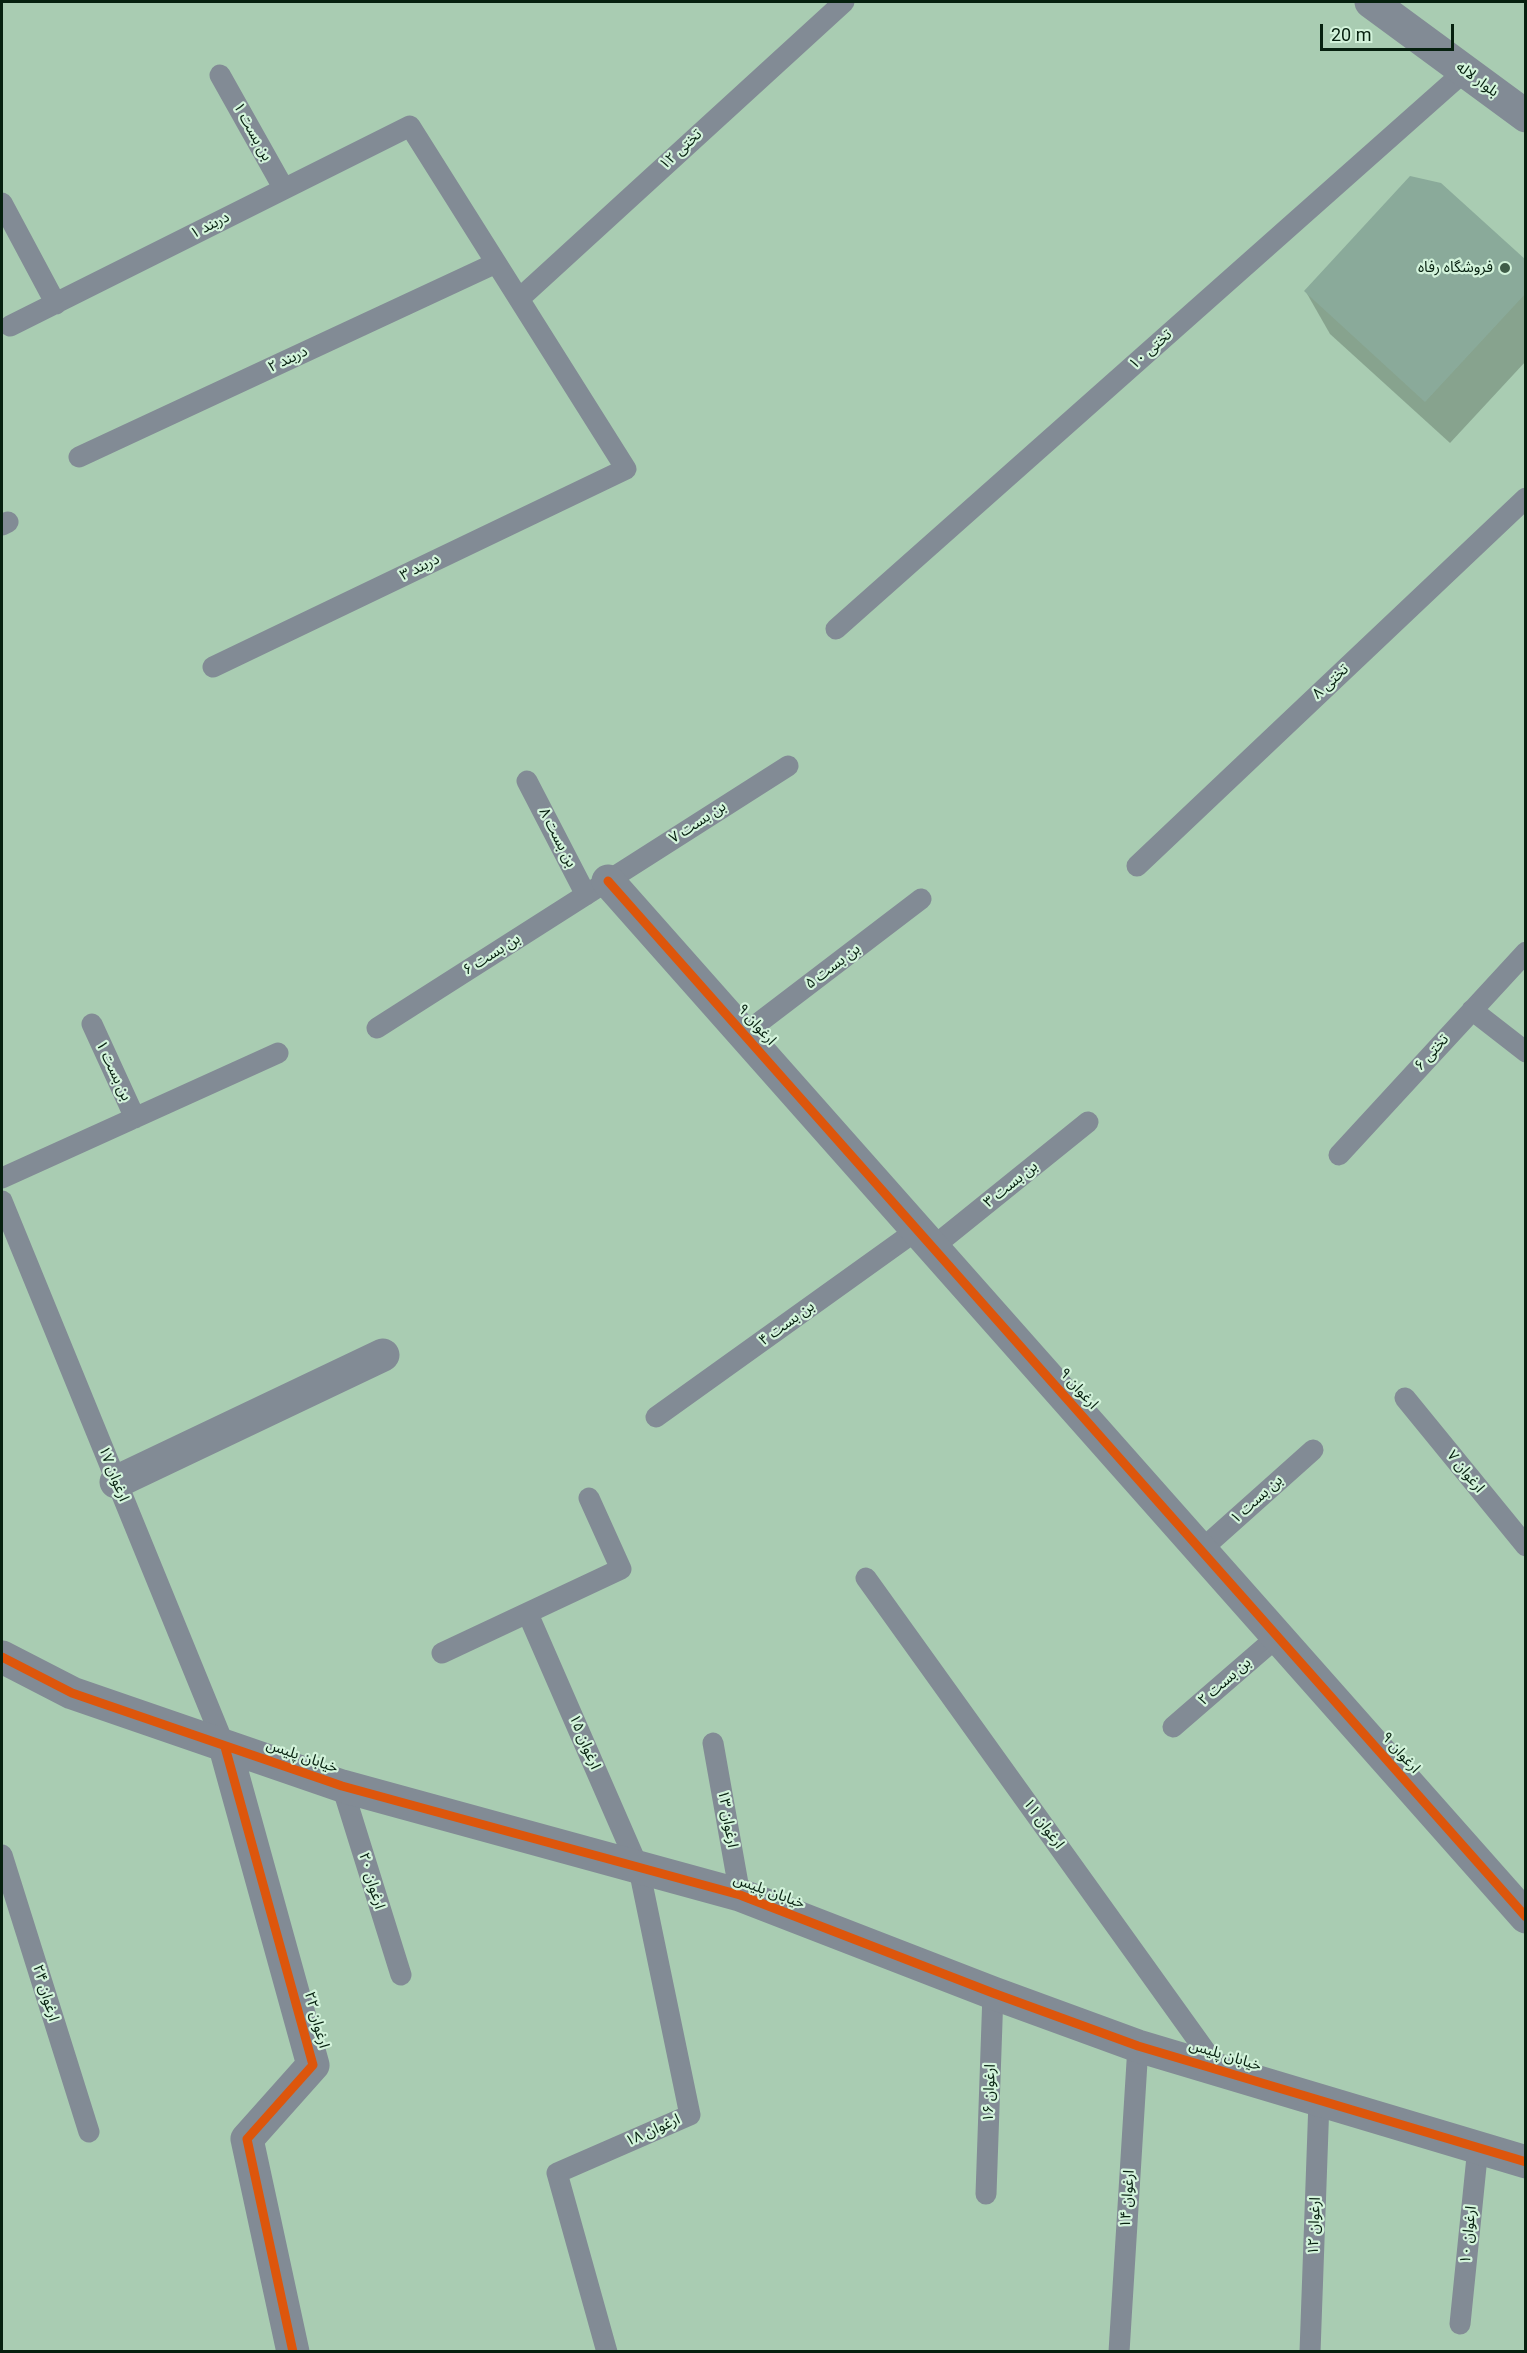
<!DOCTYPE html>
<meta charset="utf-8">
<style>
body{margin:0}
#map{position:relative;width:1527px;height:2353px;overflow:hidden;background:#a9ccb2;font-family:Roboto,sans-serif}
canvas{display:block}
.frame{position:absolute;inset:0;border:3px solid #06200f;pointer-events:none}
.scale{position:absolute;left:1320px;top:24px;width:134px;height:27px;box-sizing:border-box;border:3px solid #06200f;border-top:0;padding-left:8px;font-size:18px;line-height:21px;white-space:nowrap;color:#06200f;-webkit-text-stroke:4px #d3f3db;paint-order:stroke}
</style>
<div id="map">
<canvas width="1527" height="2353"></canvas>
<div class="frame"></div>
<div class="scale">20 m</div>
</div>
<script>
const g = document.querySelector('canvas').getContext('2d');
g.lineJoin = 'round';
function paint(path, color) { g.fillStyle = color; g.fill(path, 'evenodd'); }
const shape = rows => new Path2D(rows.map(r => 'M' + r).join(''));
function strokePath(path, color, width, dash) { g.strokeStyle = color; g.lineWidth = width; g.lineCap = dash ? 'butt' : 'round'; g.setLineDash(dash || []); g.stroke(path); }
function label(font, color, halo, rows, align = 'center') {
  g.font = font + ' Roboto,"Noto Sans Arabic",sans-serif'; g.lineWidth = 4.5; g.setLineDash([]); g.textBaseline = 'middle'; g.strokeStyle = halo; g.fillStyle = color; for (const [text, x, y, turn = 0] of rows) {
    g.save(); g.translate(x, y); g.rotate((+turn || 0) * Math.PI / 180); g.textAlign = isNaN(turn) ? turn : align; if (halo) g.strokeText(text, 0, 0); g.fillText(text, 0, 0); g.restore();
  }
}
const shadow = shape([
 [1526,262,1526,361,1450,443,1330,334,1306,292]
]);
const building = shape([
 [1410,176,1441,183,1526,260,1526,293,1425,402,1304,291]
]);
const service = shape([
 [220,75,284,189],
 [2,203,56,304],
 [519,299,844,2],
 [10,326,410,126,626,469,213,667],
 [79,457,496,263],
 [2,525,8,522],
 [836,629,1465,71],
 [527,781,586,895],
 [1137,866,1526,498],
 [1472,1010,1526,1052],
 [92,1024,135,1118],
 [377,1028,788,766],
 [744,1034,921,899],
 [1339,1155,1526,952],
 [2,1178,278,1053],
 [2,1201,225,1747],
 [933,1247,1088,1122],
 [1405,1398,1526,1546],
 [656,1417,917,1230],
 [1201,1550,1313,1450],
 [866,1578,1219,2070],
 [528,1614,639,1869,690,2115,557,2173,607,2352],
 [442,1653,621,1569,589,1498],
 [1173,1727,1277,1637],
 [713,1743,740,1895],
 [342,1786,401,1975],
 [2,1855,89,2132],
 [986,2194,993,1993],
 [1460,2324,1478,2147],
 [1119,2352,1138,2046],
 [1310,2352,1319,2101]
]);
const minor = shape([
 [608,881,1526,1917],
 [116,1482,383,1355],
 [2,1657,72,1693,342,1786,740,1895,993,1993,1138,2046,1526,2162],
 [225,1747,313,2065,247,2139,293,2352]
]);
const tertiary = shape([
 [1371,2,1526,116]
]);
const cycleway = shape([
 [608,881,1526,1917],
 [2,1657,72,1693,342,1786,740,1895,993,1993,1138,2046,1526,2162],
 [225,1747,313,2065,247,2139,293,2352]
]);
const markers = [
 [1505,268,6,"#3f5c48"]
];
const streetNames = [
 ["بلوار لاله",1477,80,36],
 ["بن بست ۱",252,132,61],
 ["تختی ۱۲",681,150,-43],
 ["دربند ۱",210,226,-27],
 ["تختی ۱۰",1151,350,-42],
 ["دربند ۲",288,360,-25],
 ["دربند ۳",420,568,-26],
 ["تختی ۸",1331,682,-43],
 ["بن بست ۷",698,823,-33],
 ["بن بست ۸",557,838,63],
 ["بن بست ۶",492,955,-32],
 ["بن بست ۵",833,967,-37],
 ["ارغوان ۹",756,1025,48],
 ["تختی ۶",1432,1053,-48],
 ["بن بست ۱",113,1071,65],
 ["بن بست ۳",1011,1185,-39],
 ["بن بست ۴",787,1324,-36],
 ["ارغوان ۹",1078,1389,48],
 ["ارغوان ۷",1465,1472,51],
 ["ارغوان ۱۷",113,1474,68],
 ["بن بست ۱",1257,1500,-42],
 ["بن بست ۲",1225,1682,-41],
 ["ارغوان ۱۵",584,1742,67],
 ["ارغوان ۹",1400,1753,48],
 ["خیابان پلیس",302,1757,19],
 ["ارغوان ۱۳",727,1819,80],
 ["ارغوان ۱۱",1043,1824,54],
 ["ارغوان ۲۰",371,1881,73],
 ["خیابان پلیس",769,1892,20],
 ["ارغوان ۲۴",45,1993,73],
 ["ارغوان ۲۲",316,2020,75],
 ["خیابان پلیس",1225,2056,17],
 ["ارغوان ۱۶",990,2093,-88],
 ["ارغوان ۱۸",653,2131,-24],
 ["ارغوان ۱۴",1128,2199,-86],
 ["ارغوان ۱۲",1315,2226,-88],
 ["ارغوان ۱۰",1469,2235,-84]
];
const poiNames = [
 ["فروشگاه رفاه",1493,268]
];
paint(shadow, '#0003');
paint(building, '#8aaa9a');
strokePath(service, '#828b95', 21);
strokePath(minor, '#828b95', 33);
strokePath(tertiary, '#828b95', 33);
strokePath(cycleway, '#dd560c', 9);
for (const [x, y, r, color] of markers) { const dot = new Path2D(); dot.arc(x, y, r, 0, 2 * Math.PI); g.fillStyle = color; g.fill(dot); strokePath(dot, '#d3f3db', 2); }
label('15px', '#06200f', '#d3f3db', streetNames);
label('15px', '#06200f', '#d3f3db', poiNames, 'right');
</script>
